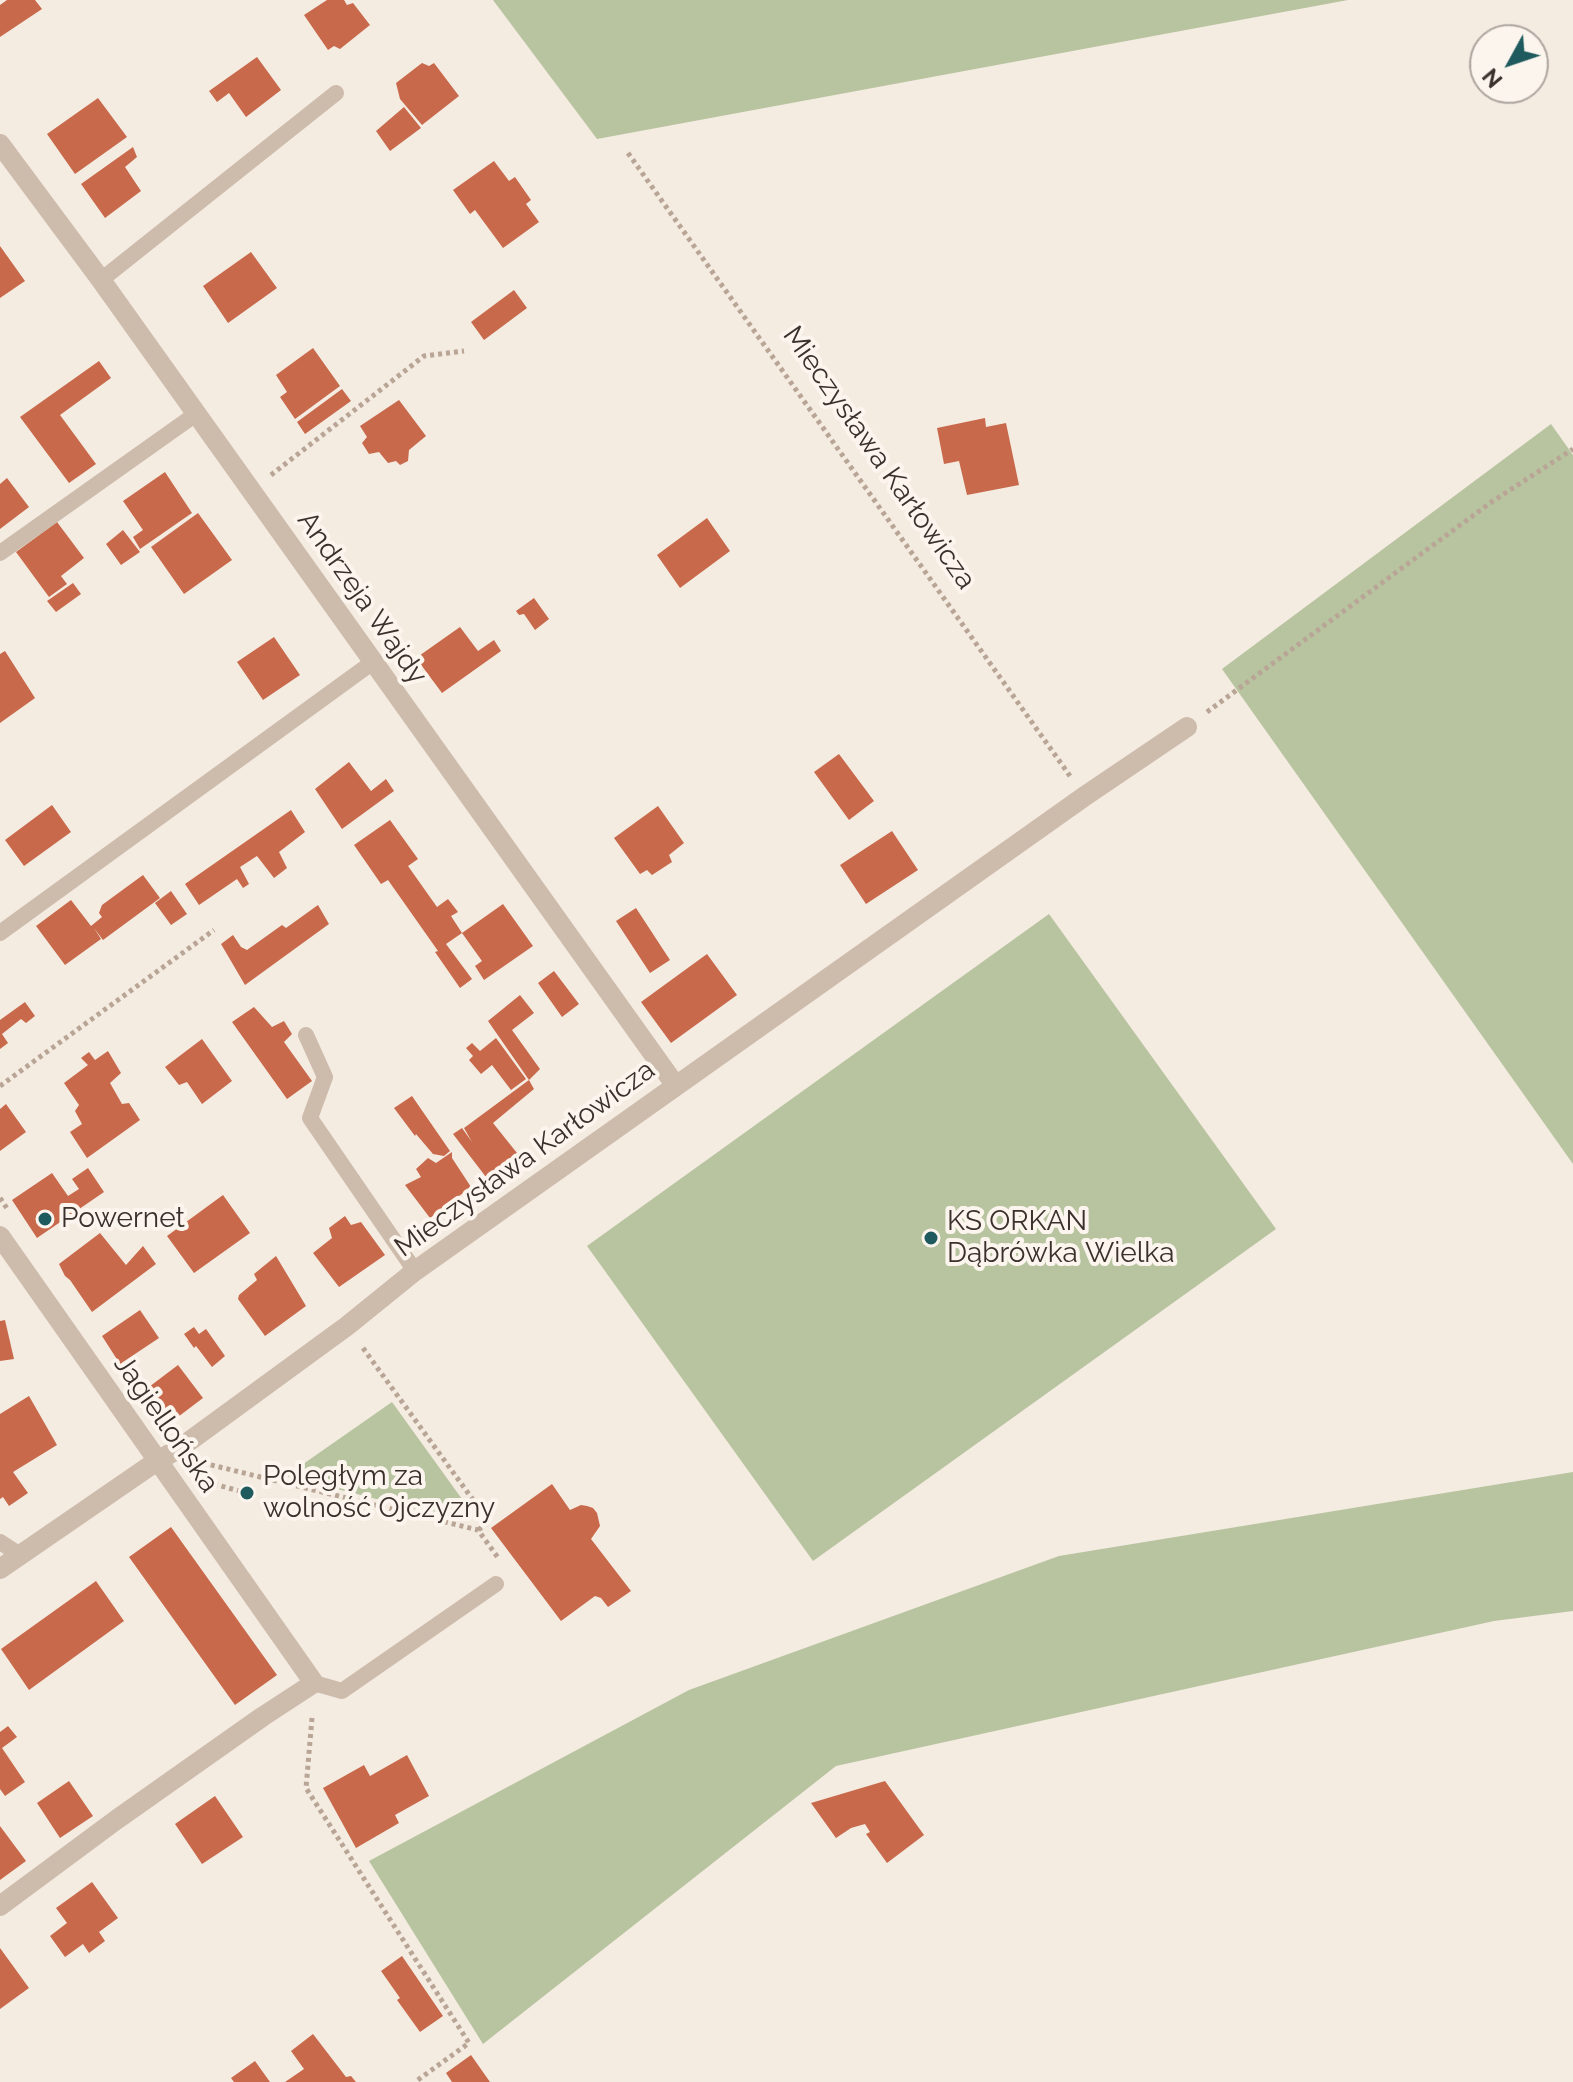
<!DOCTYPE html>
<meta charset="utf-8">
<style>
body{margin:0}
#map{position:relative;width:1573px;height:2082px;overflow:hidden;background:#f4ebe1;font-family:Raleway,sans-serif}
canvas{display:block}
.north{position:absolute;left:1469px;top:24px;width:80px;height:80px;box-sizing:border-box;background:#fbf5ee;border:2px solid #aea6a0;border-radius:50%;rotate:230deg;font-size:22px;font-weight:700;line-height:32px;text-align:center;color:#3b302b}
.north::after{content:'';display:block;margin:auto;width:28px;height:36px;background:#1f5a5e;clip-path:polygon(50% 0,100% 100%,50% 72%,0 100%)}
</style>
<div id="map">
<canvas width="1573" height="2082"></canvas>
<div class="north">N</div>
</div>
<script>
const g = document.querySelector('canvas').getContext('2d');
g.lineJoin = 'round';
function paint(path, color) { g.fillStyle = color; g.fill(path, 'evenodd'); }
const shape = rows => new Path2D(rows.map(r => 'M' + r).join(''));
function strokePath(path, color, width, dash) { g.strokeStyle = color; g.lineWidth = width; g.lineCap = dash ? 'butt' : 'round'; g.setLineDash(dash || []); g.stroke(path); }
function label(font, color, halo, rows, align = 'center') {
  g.font = font + ' Raleway,sans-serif'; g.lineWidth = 8; g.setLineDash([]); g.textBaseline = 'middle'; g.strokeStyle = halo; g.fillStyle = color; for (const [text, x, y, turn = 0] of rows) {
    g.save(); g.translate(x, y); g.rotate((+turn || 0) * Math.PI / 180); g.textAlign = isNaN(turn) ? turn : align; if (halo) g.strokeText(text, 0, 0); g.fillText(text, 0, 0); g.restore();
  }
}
const green = shape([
 [493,0,1348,0,597,139],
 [1551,424,1573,455,1573,1164,1222,669],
 [1049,914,1276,1229,813,1561,587,1246],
 [392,1402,467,1506,451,1518,286,1476],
 [1573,1472,1573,1611,1494,1621,836,1766,483,2044,369,1861,689,1690,1059,1556]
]);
const building = shape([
 [7,0,35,0,42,9,0,37,0,5],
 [327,0,344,0,347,5,353,3,370,25,340,49,334,46,328,50,304,15],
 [257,57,281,90,246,117,229,93,217,102,209,91],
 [422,63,429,66,434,63,459,96,422,125,400,99,396,83],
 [98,98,127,137,75,174,47,134],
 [404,107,421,128,390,151,376,131],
 [133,147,137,157,125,167,141,191,105,218,81,184],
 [494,161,509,181,515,177,531,200,526,204,539,222,503,248,475,210,470,214,453,190],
 [0,246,25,281,0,298],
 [251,252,277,288,228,323,203,286],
 [514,290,527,308,484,340,471,322],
 [313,348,340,386,295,419,280,397,287,392,276,375],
 [99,361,111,378,60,415,96,464,69,483,20,417],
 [342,389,351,401,305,434,297,422],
 [399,400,426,436,409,450,408,461,400,465,396,461,388,463,379,452,369,454,362,443,367,437,360,426],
 [985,418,986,427,1006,423,1019,485,967,495,959,461,944,464,937,428],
 [165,472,192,513,140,549,133,537,143,530,123,501],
 [7,478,29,507,0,529,0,484],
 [198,513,232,560,184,594,151,547],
 [707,518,730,551,680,588,657,555],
 [57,522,84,558,61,576,67,584,49,597,16,552],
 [123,530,140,552,121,565,106,544],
 [73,583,81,594,56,612,47,601],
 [534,598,549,619,535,630,524,614,519,615,516,611],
 [460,627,478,651,494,640,501,651,442,693,416,658],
 [274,637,300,675,263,700,237,662],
 [5,651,35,698,0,723,0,654],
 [839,754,874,801,849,820,814,772],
 [349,762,371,791,386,779,394,791,342,829,315,789],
 [52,805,71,832,24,866,5,840],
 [658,806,684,843,669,855,672,862,652,875,647,870,640,874,614,838],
 [291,810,305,832,279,852,287,868,274,878,257,856,240,867,249,884,243,888,237,879,199,905,185,884],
 [390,820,418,859,408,866,437,907,448,899,458,912,451,916,462,933,446,944,472,979,460,988,435,952,438,951,388,880,381,884,354,845],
 [892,831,918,870,866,904,840,865],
 [143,875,160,898,103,940,94,928,101,939,65,965,36,926,71,900,91,926,102,917,99,913,102,905],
 [171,891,187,914,171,925,155,903],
 [503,904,533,946,484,980,475,966,482,961,462,933],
 [318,905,329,924,245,985,221,944,233,935,241,947,247,950,282,925,286,928],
 [636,908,670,960,650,973,616,921],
 [707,954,737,995,671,1043,641,1002],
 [554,971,579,1004,562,1017,538,983],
 [520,995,534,1013,512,1030,540,1069,529,1080,534,1089,493,1123,517,1153,486,1177,453,1134,462,1128,472,1142,464,1128,529,1080,488,1021],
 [25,1002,35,1016,26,1023,21,1019,2,1034,8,1043,0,1049,0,1020],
 [254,1007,272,1027,284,1021,292,1034,284,1042,312,1081,287,1099,232,1022],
 [496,1038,526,1079,511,1090,492,1065,481,1074,469,1060,473,1056,466,1048,472,1043,480,1051],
 [202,1039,232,1081,202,1104,187,1082,179,1085,165,1067],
 [108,1051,121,1073,110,1083,122,1104,129,1103,140,1120,87,1158,70,1132,82,1124,75,1111,79,1105,64,1083,88,1065,81,1058,89,1052,95,1060],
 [412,1096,450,1151,444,1156,433,1154,416,1134,415,1136,394,1108],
 [6,1104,26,1132,0,1151,0,1109],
 [452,1152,452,1158,471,1187,430,1218,405,1185,421,1177,416,1169,428,1158,436,1163],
 [88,1168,104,1192,37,1238,12,1200,52,1173,68,1196,79,1189,72,1179],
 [223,1195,250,1233,194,1273,167,1236],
 [345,1216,351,1225,361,1222,385,1255,339,1287,313,1253,332,1238,329,1228],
 [100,1233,126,1265,143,1246,156,1264,92,1312,70,1280,65,1276,59,1264],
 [276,1256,306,1306,265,1336,238,1299,239,1295,257,1280,254,1274],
 [140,1310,159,1338,120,1364,102,1336],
 [5,1320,14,1359,0,1361,0,1321],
 [194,1327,199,1334,206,1329,225,1356,212,1367,196,1346,194,1348,184,1334],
 [178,1365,203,1398,166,1426,141,1393],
 [29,1396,57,1445,13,1472,28,1493,9,1506,3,1497,0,1499,0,1414],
 [552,1484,570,1510,581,1505,587,1506,593,1508,597,1513,600,1526,591,1539,631,1591,608,1607,601,1598,595,1596,561,1621,491,1528],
 [171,1527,277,1675,235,1705,129,1557],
 [96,1581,124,1621,29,1690,1,1649],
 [8,1726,17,1737,2,1748,25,1782,5,1796,0,1789,0,1732],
 [407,1755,429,1796,395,1815,399,1823,356,1848,323,1788,364,1765,370,1776],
 [69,1781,93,1816,60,1838,37,1803],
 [885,1781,924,1835,887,1863,866,1834,870,1832,865,1824,851,1828,836,1838,811,1803],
 [215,1796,243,1837,202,1864,175,1824],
 [0,1826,26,1861,0,1880],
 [92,1882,118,1918,99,1932,105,1941,89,1953,83,1944,65,1957,50,1936,67,1923,56,1908],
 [0,1948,29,1988,0,2009],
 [402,1956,443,2016,420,2032,397,2000,400,1998,381,1971],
 [313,2034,346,2077,351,2076,356,2082,285,2082,304,2069,291,2051],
 [471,2055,490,2082,452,2082,446,2073],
 [255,2061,270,2082,234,2082,231,2078]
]);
const path = shape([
 [628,153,1070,776],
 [271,475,424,356,464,351],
 [1207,712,1490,503,1573,449],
 [0,1086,214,930],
 [0,1198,8,1210],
 [363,1348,489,1522,478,1530],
 [203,1463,478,1530,499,1559],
 [206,1482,247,1493],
 [312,1718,306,1788,469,2043,415,2082]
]);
const lane = shape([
 [101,280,336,93],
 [0,553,196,414],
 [0,933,373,662],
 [306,1035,325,1077,310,1118,415,1271],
 [0,1542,20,1555],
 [314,1683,342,1691,496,1584]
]);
const street = shape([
 [0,144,101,280,676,1086],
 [0,1236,314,1683,262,1717,116,1820,0,1906],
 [0,1569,157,1461,180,1448,347,1326,415,1271,1085,796,1187,727]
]);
const markers = [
 [45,1219,8,"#1f5a5e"],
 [931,1238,8,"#1f5a5e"],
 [247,1493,8,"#1f5a5e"]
];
const streetNames = [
 ["Mieczysława Karłowicza",879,458,55],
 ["Andrzeja Wajdy",362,598,55],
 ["Mieczysława Karłowicza",525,1159,-36],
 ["Jagiellońska",166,1424,55]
];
const poiNames = [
 ["Powernet",61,1219],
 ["KS ORKAN",947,1222],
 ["Dąbrówka Wielka",947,1254],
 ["Poległym za",263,1477],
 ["wolność Ojczyzny",263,1509]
];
paint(green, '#b8c4a0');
paint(building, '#c8694b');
strokePath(path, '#b9a596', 5, [4, 4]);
strokePath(lane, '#cdbbac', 16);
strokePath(street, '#cdbbac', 20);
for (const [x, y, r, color] of markers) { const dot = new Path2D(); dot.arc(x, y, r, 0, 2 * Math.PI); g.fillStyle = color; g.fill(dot); strokePath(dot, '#fbf5ee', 3); }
label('28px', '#3b302b', '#fbf5ee', streetNames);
label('28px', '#3b302b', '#fbf5ee', poiNames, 'left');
</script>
